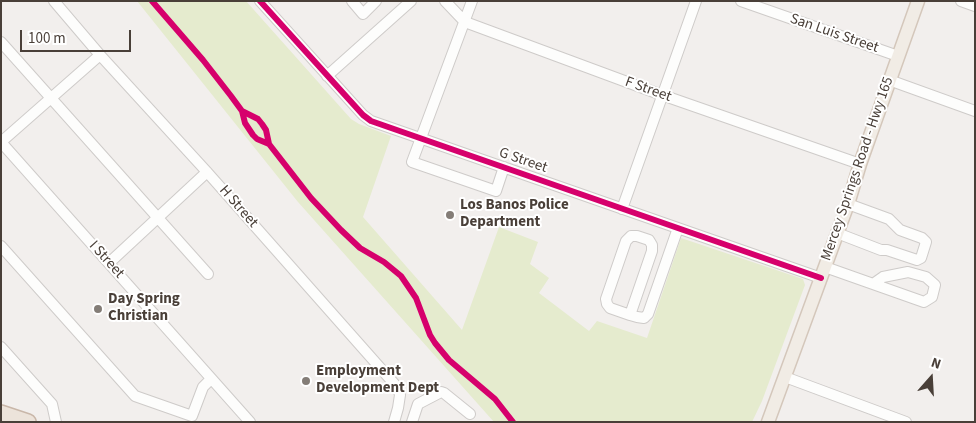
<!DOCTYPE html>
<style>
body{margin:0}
#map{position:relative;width:976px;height:423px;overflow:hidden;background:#f2efed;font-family:"Source Sans 3",sans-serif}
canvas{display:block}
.frame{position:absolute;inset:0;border:2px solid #493f38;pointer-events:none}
.north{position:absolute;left:906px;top:353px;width:50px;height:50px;-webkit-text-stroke:4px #fff;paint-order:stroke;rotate:19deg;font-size:14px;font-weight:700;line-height:20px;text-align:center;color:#493f38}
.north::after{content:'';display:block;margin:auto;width:18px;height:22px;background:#493f38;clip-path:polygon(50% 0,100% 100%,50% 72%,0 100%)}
.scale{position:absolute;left:20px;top:30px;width:111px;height:22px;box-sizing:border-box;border:2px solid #493f38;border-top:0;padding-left:6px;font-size:15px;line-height:18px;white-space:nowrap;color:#493f38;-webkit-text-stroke:4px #fff;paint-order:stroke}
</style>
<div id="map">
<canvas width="976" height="423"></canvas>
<div class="frame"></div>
<div class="north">N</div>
<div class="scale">100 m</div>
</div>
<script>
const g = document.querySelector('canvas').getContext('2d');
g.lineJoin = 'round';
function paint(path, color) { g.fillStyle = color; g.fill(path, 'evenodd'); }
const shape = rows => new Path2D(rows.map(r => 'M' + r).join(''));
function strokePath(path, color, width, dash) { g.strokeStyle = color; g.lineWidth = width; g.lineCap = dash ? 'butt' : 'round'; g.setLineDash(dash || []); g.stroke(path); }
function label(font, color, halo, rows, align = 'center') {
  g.font = font + ' "Source Sans 3",sans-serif'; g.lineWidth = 4; g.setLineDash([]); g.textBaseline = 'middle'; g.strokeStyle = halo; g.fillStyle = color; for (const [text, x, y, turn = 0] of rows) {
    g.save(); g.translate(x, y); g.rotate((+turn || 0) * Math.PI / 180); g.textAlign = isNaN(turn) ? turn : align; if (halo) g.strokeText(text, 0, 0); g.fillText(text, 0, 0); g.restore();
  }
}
const green = shape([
 [137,1,246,1,351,119,359,124,391,136,363,217,462,330,499,227,538,242,530,264,549,278,539,293,589,331,597,321,647,338,681,238,803,279,805,285,762,401,752,422,494,422,298,202]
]);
const minor = shape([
 [54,1,100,55,207,172,398,388,400,395,398,408,394,422],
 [260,1,363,115,371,121,821,278],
 [352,1,363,14,376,1],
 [445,1,465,22,662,95,860,164],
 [472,1,412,162,496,191,504,167],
 [741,1,898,56],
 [961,1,975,6],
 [1,42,208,274],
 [327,76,411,1],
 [889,80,975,111],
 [1,142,250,422],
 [1,142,100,55],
 [622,209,696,1],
 [837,233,881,250,887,250,917,260,921,258,926,242,922,238,900,230,889,219,848,204],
 [1,246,135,396,192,416,203,387,211,379],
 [109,263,207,172],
 [825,267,924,302,932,297,935,285,926,277,908,272,883,277,873,284],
 [630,315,652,251,652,245,649,240,637,236,631,236,626,241,606,299,607,304,610,308,630,315,637,317,644,318,648,314,678,228],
 [1,347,52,404,56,422],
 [785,377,906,422],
 [412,422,418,404,441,392,444,393,470,414]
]);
const major = shape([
 [768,422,848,204,860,164,918,1]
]);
const highway = shape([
 [1,413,28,422]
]);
const cycleway = shape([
 [152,1,203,60,231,96,242,111,245,123,253,135,257,139,269,144],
 [260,1,363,115,371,121,821,278],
 [242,111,258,119,262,124,266,130,269,144,311,198,341,230,360,248,384,262,401,276,416,298,430,335,435,343,449,360,495,399,513,422]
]);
const markers = [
 [450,215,5,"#847d77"],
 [98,309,5,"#847d77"],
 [306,381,5,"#847d77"]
];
const streetNames = [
 ["San Luis Street",834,34,19],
 ["F Street",648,90,20],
 ["G Street",523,161,19],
 ["Mercey Springs Road - Hwy 165",858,169,-71],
 ["H Street",238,207,49],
 ["I Street",106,260,48]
];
const poiNames = [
 ["Los Banos Police",460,206],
 ["Department",460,223],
 ["Day Spring",108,300],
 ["Christian",108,317],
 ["Employment",316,372],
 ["Development Dept",316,389]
];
paint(green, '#e5ebce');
strokePath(minor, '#cecbc9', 12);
strokePath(major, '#d4c7bb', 15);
strokePath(highway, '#c9b7a9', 18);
strokePath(minor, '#fdfdfc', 10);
strokePath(major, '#f1ece5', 12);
strokePath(highway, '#ece3da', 15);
strokePath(cycleway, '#d6006c', 6);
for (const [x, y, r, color] of markers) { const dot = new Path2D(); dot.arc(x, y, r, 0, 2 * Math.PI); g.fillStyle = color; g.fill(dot); strokePath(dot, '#fff', 2); }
label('15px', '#493f38', '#fff', streetNames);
label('bold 15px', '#493f38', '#fff', poiNames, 'left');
</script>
